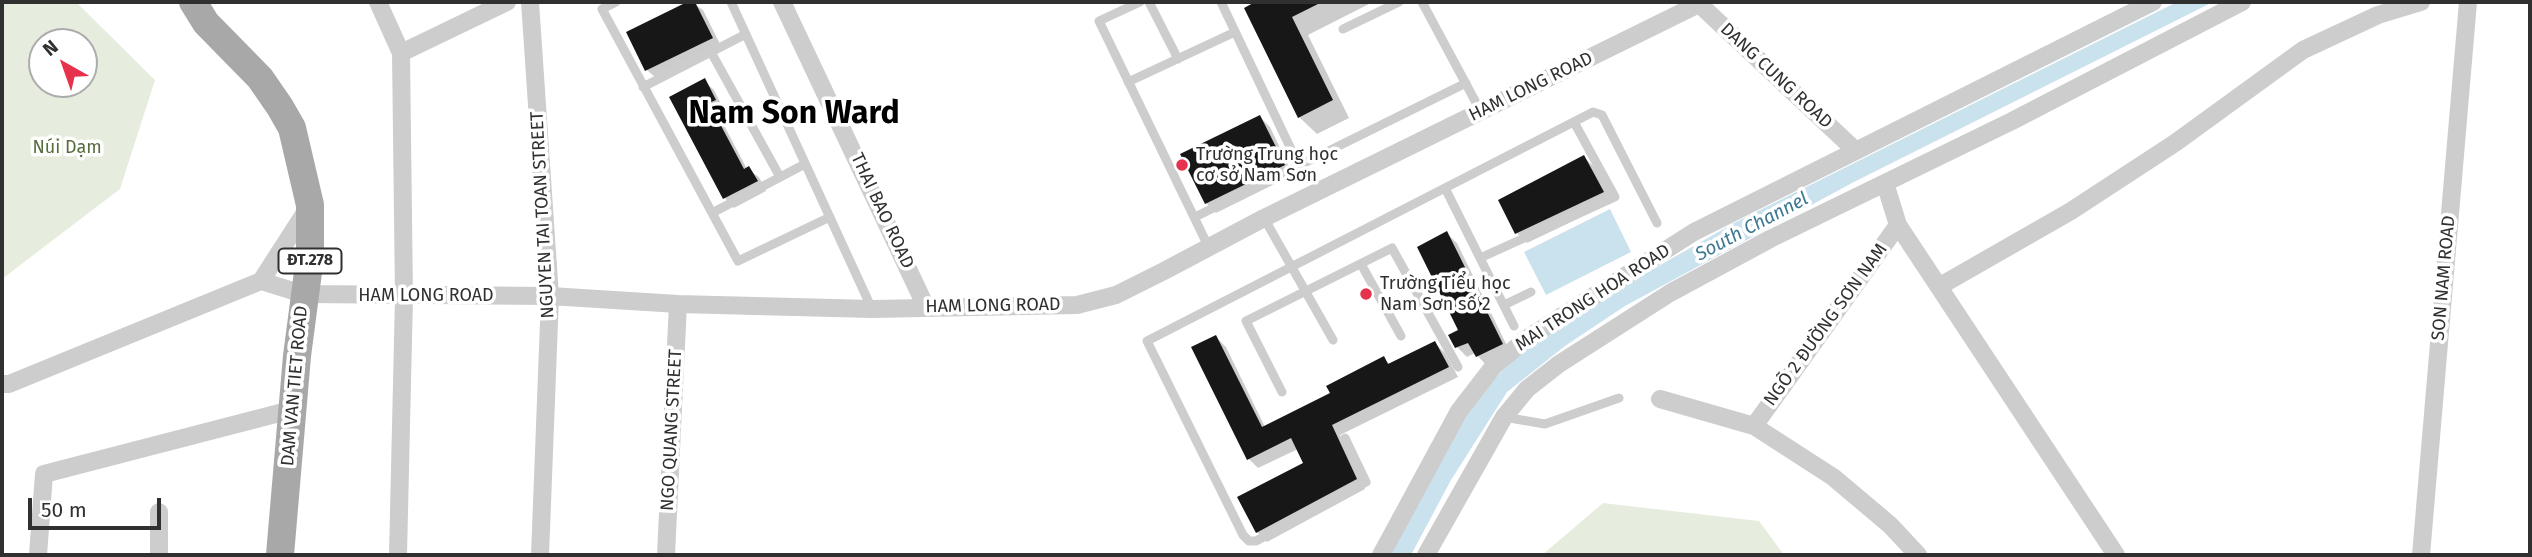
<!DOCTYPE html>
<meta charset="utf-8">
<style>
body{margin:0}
#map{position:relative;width:2532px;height:557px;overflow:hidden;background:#fff;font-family:"Fira Sans",sans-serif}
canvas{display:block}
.frame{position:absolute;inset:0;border:4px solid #303030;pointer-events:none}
.north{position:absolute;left:28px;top:28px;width:70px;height:70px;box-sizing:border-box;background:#fff;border:2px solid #acacac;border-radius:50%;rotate:320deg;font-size:19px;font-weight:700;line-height:28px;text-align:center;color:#303030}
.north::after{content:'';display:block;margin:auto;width:24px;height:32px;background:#e6324c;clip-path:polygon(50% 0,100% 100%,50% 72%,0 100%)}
.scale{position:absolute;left:28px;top:498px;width:133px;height:32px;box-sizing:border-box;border:4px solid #303030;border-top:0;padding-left:9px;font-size:21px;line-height:24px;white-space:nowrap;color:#303030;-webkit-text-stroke:5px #fff;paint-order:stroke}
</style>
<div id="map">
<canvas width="2532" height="557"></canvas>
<div class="frame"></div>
<div class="north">N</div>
<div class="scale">50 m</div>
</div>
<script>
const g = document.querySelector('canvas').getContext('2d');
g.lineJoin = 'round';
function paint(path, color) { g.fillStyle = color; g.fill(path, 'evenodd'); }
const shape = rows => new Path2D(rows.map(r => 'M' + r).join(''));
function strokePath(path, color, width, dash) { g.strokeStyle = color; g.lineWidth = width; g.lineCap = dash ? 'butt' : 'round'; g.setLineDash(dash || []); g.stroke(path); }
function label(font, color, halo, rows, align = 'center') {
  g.font = font + ' "Fira Sans",sans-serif'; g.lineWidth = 7; g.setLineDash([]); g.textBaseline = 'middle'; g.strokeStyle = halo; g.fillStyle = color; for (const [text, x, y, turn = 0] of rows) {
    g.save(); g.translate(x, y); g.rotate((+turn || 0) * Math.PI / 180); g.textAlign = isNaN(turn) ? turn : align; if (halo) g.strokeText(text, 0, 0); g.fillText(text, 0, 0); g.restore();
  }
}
const green = shape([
 [2,2,76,2,155,80,120,189,2,279],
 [42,42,84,42,84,84,42,84],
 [1603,503,1759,521,1784,555,1542,555]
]);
const water = shape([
 [2177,2,2213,2,1852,183,1625,306,1565,346,1507,392,1451,480,1411,555,1390,555,1467,414,1494,379,1526,349,1618,289,1734,223],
 [1610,209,1631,252,1546,295,1524,252]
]);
const shadow = shape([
 [691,2,703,10,722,48,657,79,647,70,629,32],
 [1259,2,1373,2,1308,35,1349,118,1317,134,1299,117,1246,9],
 [704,81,714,90,724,110,718,114,747,169,759,177,766,191,734,208,725,198],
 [1260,117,1270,127,1293,175,1216,213,1206,203],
 [1584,157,1594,167,1613,202,1527,243,1517,233,1500,201],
 [1447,234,1457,243,1511,354,1487,366,1475,353,1467,357,1457,347,1460,330],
 [1216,337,1226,347,1265,427,1332,394,1384,359,1391,365,1435,343,1445,353,1458,377,1340,435,1365,489,1267,542,1257,532,1306,464,1298,449,1258,468,1249,459]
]);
const building = shape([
 [687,2,695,2,713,38,645,71,626,32],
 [1255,2,1322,2,1292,17,1333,100,1298,118,1244,8],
 [705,78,716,100,709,103,744,169,749,166,758,181,723,199,669,97],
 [1260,115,1285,165,1205,204,1180,154],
 [1584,155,1604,192,1515,234,1498,200],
 [1447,231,1503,344,1476,357,1468,343,1455,348,1448,335,1458,330,1417,247],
 [1216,335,1262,427,1330,393,1326,386,1384,356,1388,364,1435,341,1449,367,1332,425,1357,479,1256,533,1237,497,1303,463,1291,438,1247,460,1191,347]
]);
const lane = shape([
 [616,2,602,9,738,261,830,217],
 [731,2,872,309],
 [1140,2,1099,21,1208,246],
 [1149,2,1178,59],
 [1221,2,1299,166],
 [1422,2,1481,112],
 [1343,29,1399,2],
 [711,52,780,177],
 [1128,82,1235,32],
 [643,87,746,34],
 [1445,188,1514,326],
 [712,213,805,164],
 [1195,217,1466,83],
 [1264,218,1333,340],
 [1480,258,1615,197,1574,122],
 [1361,264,1401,336],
 [1504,305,1531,292],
 [1282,392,1246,321,1392,248,1458,367],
 [1504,417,1545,424,1619,398],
 [1345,438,1366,482,1256,541,1249,541,1243,535,1147,341,1593,112,1602,115,1657,223]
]);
const street = shape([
 [378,2,401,53,404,297,398,555],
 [530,2,550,296,540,555],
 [782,2,926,307],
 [1697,2,1856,151],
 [401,53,507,2],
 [1885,183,1898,225,2116,555],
 [261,281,308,208],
 [1940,286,2071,211,2175,143,2303,50,2378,15,2421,2],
 [2,384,9,384,261,281,303,294,550,296,678,304,872,309,1077,305,1116,295,1164,271,1264,218,1703,2],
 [1660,399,1754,426,1833,477,1890,525,1918,555],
 [1754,426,1898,225],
 [159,512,159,555],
 [38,555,44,474,291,410],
 [666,555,678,304],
 [1381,555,1459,411,1493,367,1526,339,1694,232,2153,2],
 [1426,555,1504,417,1527,389,1559,364,1670,293,1770,239,2012,121,2242,2],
 [2421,555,2468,2]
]);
const primary = shape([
 [193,2,206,23,260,78,280,107,292,128,310,205,310,257,297,356,280,555]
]);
const markers = [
 [1182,165,7,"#e6324c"],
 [1366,294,7,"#e6324c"]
];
const shields = [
 [310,261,63]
];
const shieldNames = [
 ["ĐT.278",310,261]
];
const streetNames = [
 ["DANG CUNG ROAD",1776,76,43],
 ["HAM LONG ROAD",1531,87,-26],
 ["THAI BAO ROAD",882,211,65],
 ["NGUYEN TAI TOAN STREET",543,215,-93],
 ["SON NAM ROAD",2444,278,-85],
 ["HAM LONG ROAD",426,296],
 ["MAI TRONG HOA ROAD",1593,298,-33],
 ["HAM LONG ROAD",993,306,-1],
 ["NGÕ 2 ĐƯỜNG SƠN NAM",1826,325,-54],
 ["DAM VAN TIET ROAD",295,386,-85],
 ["NGO QUANG STREET",672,430,-87]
];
const parkNames = [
 ["Núi Dạm",67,148]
];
const poiNames = [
 ["Trường Trung học",1196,155],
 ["cơ sở Nam Sơn",1196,176],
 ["Trường Tiểu học",1380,284],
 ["Nam Sơn số 2",1380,305]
];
const waterNames = [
 ["South Channel",1752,227,-28]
];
const townNames = [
 ["Nam Son Ward",794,114]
];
paint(green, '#e7edde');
paint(water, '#cae2ed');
paint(shadow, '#0003');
paint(building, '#171717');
strokePath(lane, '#cdcdcd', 9);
strokePath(street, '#cdcdcd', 18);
strokePath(primary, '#a8a8a8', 28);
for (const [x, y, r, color] of markers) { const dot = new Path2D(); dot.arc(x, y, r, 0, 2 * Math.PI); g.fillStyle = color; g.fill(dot); strokePath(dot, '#fff', 2.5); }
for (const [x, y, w] of shields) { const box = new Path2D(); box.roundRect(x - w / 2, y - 12.5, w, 25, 5); g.fillStyle = '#fff'; g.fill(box); strokePath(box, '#303030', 2); }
label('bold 16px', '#303030', null, shieldNames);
label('18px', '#303030', '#fff', streetNames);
label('18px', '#566c3c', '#fff', parkNames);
label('18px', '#303030', '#fff', poiNames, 'left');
label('italic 19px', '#3d7893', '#fff', waterNames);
label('bold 32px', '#000', '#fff', townNames);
</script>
